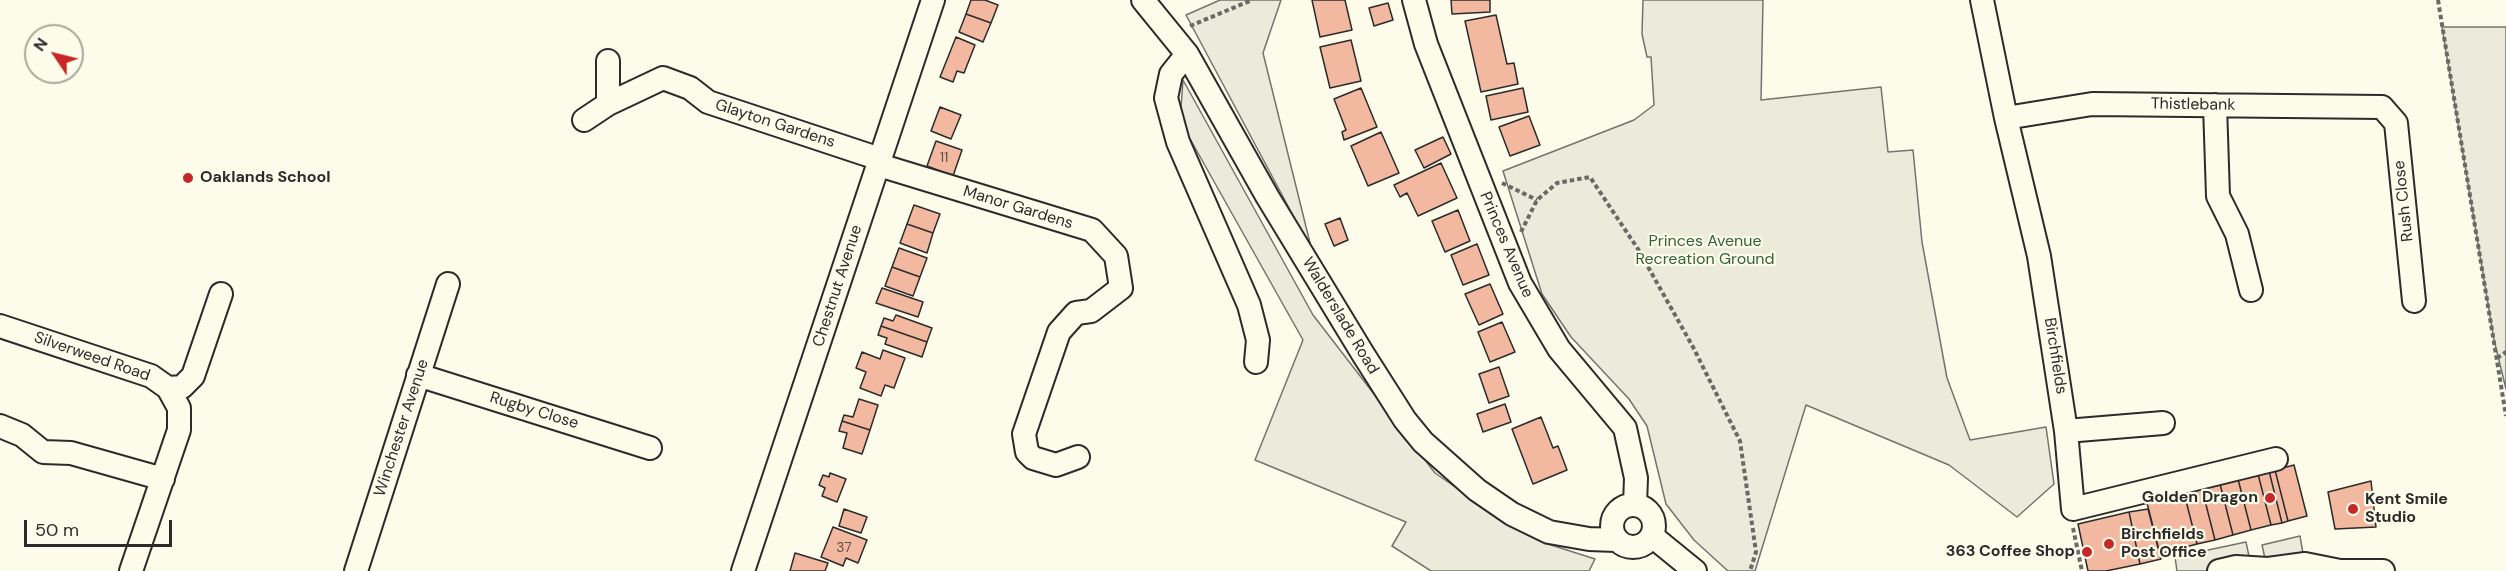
<!DOCTYPE html>
<style>
body{margin:0}
#map{position:relative;width:2506px;height:571px;overflow:hidden;background:#fdfbea;font-family:"DM Sans",sans-serif}
canvas{display:block}
.north{position:absolute;left:24px;top:24px;width:60px;height:60px;box-sizing:border-box;background:#fdfbea;border:2px solid #a9a89e;border-radius:50%;rotate:305deg;font-size:16px;font-weight:700;line-height:24px;text-align:center;color:#2b2b2b}
.north::after{content:'';display:block;margin:auto;width:21px;height:27px;background:#c62828;clip-path:polygon(50% 0,100% 100%,50% 72%,0 100%)}
.scale{position:absolute;left:24px;top:520px;width:148px;height:27px;box-sizing:border-box;border:3px solid #2b2b2b;border-top:0;padding-left:8px;font-size:18px;line-height:21px;white-space:nowrap;color:#2b2b2b;-webkit-text-stroke:4px #fdfbea;paint-order:stroke}
</style>
<div id="map">
<canvas width="2506" height="571"></canvas>
<div class="north">N</div>
<div class="scale">50 m</div>
</div>
<script>
const g = document.querySelector('canvas').getContext('2d');
g.lineJoin = 'round';
function paint(path, color) { g.fillStyle = color; g.fill(path, 'evenodd'); }
const shape = rows => new Path2D(rows.map(r => 'M' + r).join(''));
function strokePath(path, color, width, dash) { g.strokeStyle = color; g.lineWidth = width; g.lineCap = dash ? 'butt' : 'round'; g.setLineDash(dash || []); g.stroke(path); }
function label(font, color, halo, rows, align = 'center') {
  g.font = font + ' "DM Sans",sans-serif'; g.lineWidth = 4.5; g.setLineDash([]); g.textBaseline = 'middle'; g.strokeStyle = halo; g.fillStyle = color; for (const [text, x, y, turn = 0] of rows) {
    g.save(); g.translate(x, y); g.rotate((+turn || 0) * Math.PI / 180); g.textAlign = isNaN(turn) ? turn : align; if (halo) g.strokeText(text, 0, 0); g.fillText(text, 0, 0); g.restore();
  }
}
const green = shape([
 [1220,0,1281,0,1263,53,1312,251,1186,15,1220,0],
 [1643,0,1763,0,1761,100,1881,87,1888,152,1913,150,1922,242,1947,378,1970,440,2046,427,2054,484,2017,517,1949,465,1806,405,1755,571,1728,571,1694,540,1666,504,1647,426,1629,399,1571,337,1542,294,1503,171,1634,120,1654,105,1651,57,1647,57,1642,34,1643,0],
 [2442,27,2506,27,2506,389,2494,340,2442,27],
 [1183,80,1313,315,1435,473,1512,526,1548,544,1595,559,1589,571,1431,571,1392,546,1406,522,1255,460,1303,340,1180,121,1183,80]
]);
const parking = shape([
 [2300,536,2306,571,2177,571,2175,557,2246,542,2250,561,2266,563,2262,545,2300,536]
]);
const building = shape([
 [971,0,985,0,998,5,991,23,966,14,971,0],
 [1312,0,1345,0,1352,30,1320,37,1312,0],
 [1451,0,1490,0,1490,12,1452,14,1451,0],
 [1388,3,1393,20,1374,26,1369,8,1388,3],
 [966,14,991,23,983,42,959,32,966,14],
 [1496,15,1507,64,1514,63,1518,84,1481,92,1465,21,1496,15],
 [956,37,975,45,964,73,957,71,953,82,940,77,956,37],
 [1351,40,1361,81,1330,88,1320,47,1351,40],
 [1361,88,1377,127,1344,140,1342,132,1346,130,1334,99,1361,88],
 [1523,88,1528,112,1491,120,1486,96,1523,88],
 [940,107,961,115,951,139,931,131,940,107],
 [1529,116,1540,145,1510,156,1499,127,1529,116],
 [1381,132,1399,173,1368,186,1351,146,1381,132],
 [1443,137,1451,154,1424,168,1415,150,1443,137],
 [936,141,962,150,953,176,927,166,936,141],
 [1441,163,1457,198,1418,216,1407,193,1400,197,1394,185,1441,163],
 [914,205,940,214,933,233,907,224,914,205],
 [1458,210,1470,241,1445,252,1432,221,1458,210],
 [1340,218,1348,240,1334,246,1325,224,1340,218],
 [907,224,933,233,927,253,900,243,907,224],
 [1477,244,1489,275,1463,285,1451,255,1477,244],
 [899,248,927,258,920,277,892,267,899,248],
 [892,267,920,277,913,296,885,286,892,267],
 [1490,284,1503,314,1479,325,1465,294,1490,284],
 [882,288,923,302,918,317,876,303,882,288],
 [896,315,932,328,927,342,881,326,884,318,893,321,896,315],
 [1502,322,1515,352,1490,362,1478,332,1502,322],
 [881,326,927,342,922,357,885,344,887,338,878,335,881,326],
 [883,350,905,358,894,388,885,385,881,396,860,388,866,372,856,368,862,352,880,359,883,350],
 [1499,367,1509,396,1489,403,1479,374,1499,367],
 [859,399,878,405,870,430,842,421,844,415,853,417,859,399],
 [1505,404,1511,422,1483,432,1477,414,1505,404],
 [1541,417,1553,448,1558,446,1567,470,1533,484,1512,429,1541,417],
 [842,421,870,430,862,454,843,448,847,433,839,431,842,421],
 [2294,465,2307,516,2288,521,2275,470,2294,465],
 [2275,470,2288,521,2282,523,2269,471,2275,470],
 [2269,471,2282,523,2271,525,2258,474,2269,471],
 [830,473,846,479,837,502,822,496,825,488,819,485,823,475,829,477,830,473],
 [2258,474,2271,525,2251,530,2238,479,2258,474],
 [2238,479,2251,530,2233,535,2220,484,2238,479],
 [2371,481,2376,527,2335,529,2328,492,2371,481],
 [2220,484,2233,535,2215,540,2202,489,2220,484],
 [2202,489,2215,540,2197,544,2184,493,2202,489],
 [2184,493,2197,544,2160,554,2147,503,2184,493],
 [844,509,867,517,861,533,839,526,844,509],
 [2148,509,2161,559,2140,564,2129,512,2148,509],
 [2129,512,2140,564,2106,571,2088,571,2078,524,2129,512],
 [833,527,867,540,858,563,846,558,843,566,821,557,833,527],
 [795,553,828,563,825,571,790,571,795,553]
]);
const path = shape([
 [2438,0,2506,416],
 [1190,26,1252,0],
 [1502,183,1537,200],
 [1521,232,1537,200,1557,183,1590,177,1638,249,1693,347,1740,441,1756,552,1750,571],
 [2497,358,2506,352],
 [2073,528,2082,571]
]);
const minor = shape([
 [1143,0,1187,54,1267,196,1363,354,1405,420,1423,442,1477,490,1512,514,1549,532,1589,539,1616,540],
 [1414,0,1426,44,1520,283,1559,349,1625,428,1636,478,1635,505],
 [1982,0,2006,118,2039,256,2066,431,2073,509,2276,459],
 [1187,54,1171,74,1166,98,1178,142,1249,305,1258,340,1256,362],
 [608,104,663,78,690,88,708,102,880,159],
 [2215,105,2218,196,2237,234,2251,290],
 [2006,118,2092,104,2382,107,2396,123,2414,301],
 [584,120,608,104,608,61],
 [879,165,1092,230,1116,256,1121,288,1091,311,1076,313,1059,332,1024,434,1027,452,1033,458,1056,465,1078,457],
 [0,326,151,376,168,388,179,408,179,430,131,571],
 [418,375,650,448],
 [168,388,182,387,193,376,221,294],
 [0,426,22,435,43,452,71,453,163,479],
 [2066,431,2163,423],
 '1612 526a21 21 0 1 1 42 0a21 21 0 1 1-42 0Z',
 [1652,536,1695,571],
 [356,571,448,284],
 [743,571,933,0],
 [2219,571,2236,567,2268,569,2305,564,2340,571,2383,571]
]);
const markers = [
 [188,178,6,"#c62828"],
 [2270,498,6,"#c62828"],
 [2353,509,6,"#c62828"],
 [2109,544,6,"#c62828"],
 [2087,552,6,"#c62828"]
];
const numberNames = [
 ["11",944,158],
 ["37",844,548]
];
const streetNames = [
 ["Thistlebank",2193,105,1],
 ["Glayton Gardens",775,124,18],
 ["Rush Close",2404,201,-96],
 ["Manor Gardens",1018,208,17],
 ["Princes Avenue",1506,245,67],
 ["Chestnut Avenue",838,286,-72],
 ["Walderslade Road",1340,316,59],
 ["Birchfields",2055,356,81],
 ["Silverweed Road",92,357,19],
 ["Rugby Close",534,411,17],
 ["Winchester Avenue",402,428,-72]
];
const poiNames = [
 ["Oaklands School",200,178],
 ["Golden Dragon",2258,498,"right"],
 ["Kent Smile",2365,500],
 ["Studio",2365,518],
 ["Birchfields",2121,535],
 ["Post Office",2121,553],
 ["363 Coffee Shop",2075,552,"right"]
];
const parkNames = [
 ["Princes Avenue",1705,242],
 ["Recreation Ground",1705,260]
];
paint(green, '#ecebdb');
strokePath(green, '#74746e', 1.5);
paint(parking, '#eceadb');
strokePath(parking, '#74746e', 1.5);
paint(building, '#f2b8a0');
strokePath(building, '#2b2b2b', 1.5);
strokePath(minor, '#2b2b2b', 26);
strokePath(path, '#6a6964', 4, [4.5, 3]);
strokePath(minor, '#fdfbea', 22);
for (const [x, y, r, color] of markers) { const dot = new Path2D(); dot.arc(x, y, r, 0, 2 * Math.PI); g.fillStyle = color; g.fill(dot); strokePath(dot, '#fdfbea', 2); }
label('14px', '#5d4e48', null, numberNames);
label('16px', '#2b2b2b', '#fdfbea', streetNames);
label('bold 16px', '#2b2b2b', '#fdfbea', poiNames, 'left');
label('16px', '#34623c', '#fdfbea', parkNames);
</script>
